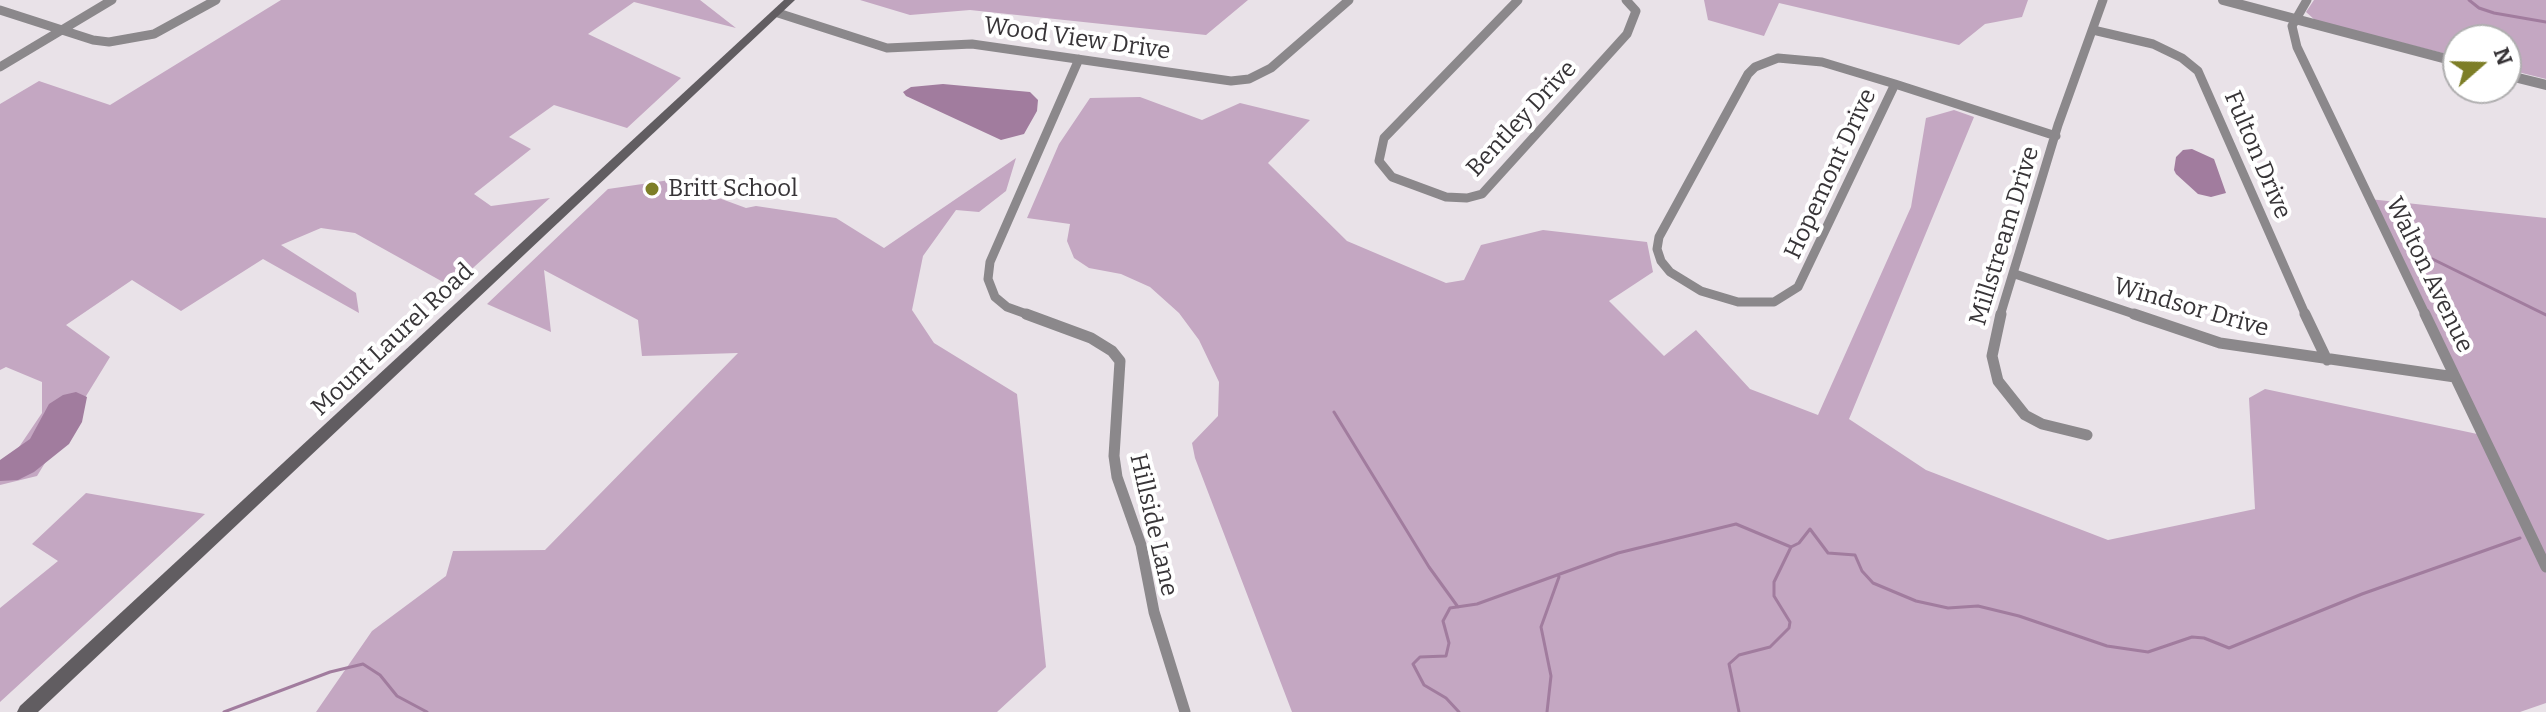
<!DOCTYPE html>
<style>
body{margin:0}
#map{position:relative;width:2546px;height:712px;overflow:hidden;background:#e9e2e8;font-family:Bitter,serif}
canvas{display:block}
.north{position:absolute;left:2442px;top:24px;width:80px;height:80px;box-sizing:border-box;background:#fff;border:2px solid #afaeaf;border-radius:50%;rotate:70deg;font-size:22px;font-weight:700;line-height:32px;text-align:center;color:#373437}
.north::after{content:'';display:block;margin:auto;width:28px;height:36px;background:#7d7e27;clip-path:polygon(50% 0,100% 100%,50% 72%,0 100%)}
</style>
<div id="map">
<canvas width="2546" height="712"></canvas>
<div class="north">N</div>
</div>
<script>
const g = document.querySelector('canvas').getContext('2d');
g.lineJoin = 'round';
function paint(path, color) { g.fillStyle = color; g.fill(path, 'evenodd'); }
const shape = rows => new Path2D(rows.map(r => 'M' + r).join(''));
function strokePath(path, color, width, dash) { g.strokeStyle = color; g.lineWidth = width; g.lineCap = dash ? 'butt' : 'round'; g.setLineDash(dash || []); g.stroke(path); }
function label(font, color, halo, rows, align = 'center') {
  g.font = font + ' Bitter,serif'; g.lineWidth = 8; g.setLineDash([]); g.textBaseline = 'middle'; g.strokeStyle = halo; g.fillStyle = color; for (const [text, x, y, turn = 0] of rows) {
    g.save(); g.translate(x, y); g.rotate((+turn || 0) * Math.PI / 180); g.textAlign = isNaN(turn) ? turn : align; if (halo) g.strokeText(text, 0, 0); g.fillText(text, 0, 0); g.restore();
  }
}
const green = shape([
 [281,0,700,0,736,28,634,2,588,34,681,78,627,128,554,105,509,137,531,149,474,194,491,206,550,198,452,287,355,233,321,228,281,245,356,293,359,313,263,259,181,311,132,280,66,325,110,357,37,476,0,485,0,475,42,413,42,382,6,367,0,370,0,104,39,81,110,105],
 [860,0,1248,0,1206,35,970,10,910,15],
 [1704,0,2028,0,2022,17,1985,24,1959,45,1779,3,1764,36,1708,20],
 [2314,0,2546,0,2546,79,2506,69,2506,40,2458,40,2458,57,2316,21,2306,12],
 [1140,97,1202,120,1240,103,1310,120,1268,163,1347,241,1446,283,1464,280,1481,245,1543,230,1647,242,1653,272,1609,301,1664,356,1696,330,1750,389,1818,415,1911,207,1926,118,1954,110,1974,117,1849,419,1926,470,2108,540,2255,509,2249,398,2265,389,2482,435,2369,199,2546,218,2546,703,2520,712,1292,712,1195,458,1192,443,1218,416,1219,382,1199,340,1179,313,1150,287,1121,274,1089,268,1074,258,1067,241,1070,224,1027,218,1059,144,1090,98],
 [1016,158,1006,191,979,212,956,210,923,256,912,310,934,343,1017,394,1046,667,997,712,316,712,372,631,446,576,453,551,545,550,738,353,642,356,638,320,544,270,551,332,487,304,608,189,670,180,746,208,756,206,836,218,884,248],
 [86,493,205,514,0,702,0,608,58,561,32,544]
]);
const water = shape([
 [943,84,1030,92,1038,100,1037,111,1024,134,1001,140,906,96,903,92,911,87],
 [2192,149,2214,159,2226,193,2211,197,2198,194,2176,174,2174,170,2176,157,2183,150],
 [76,392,87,397,82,422,69,444,34,472,18,480,0,481,0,460,30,439,49,404,63,395]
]);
const stream = shape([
 [2469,0,2479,8,2494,13,2546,22],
 [2406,246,2546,315],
 [1334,412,1429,567,1458,607],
 [224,712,330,672,363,664,380,675,397,696,427,712],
 [1459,712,1446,698,1424,685,1413,664,1420,657,1446,656,1449,643,1443,621,1450,608,1477,604,1618,553,1736,524,1791,547],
 [1547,712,1551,676,1541,627,1559,577],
 [1739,712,1729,664,1739,655,1770,647,1789,628,1790,622,1774,596,1774,582,1791,547,1799,543,1810,529,1828,553,1855,555,1862,571,1873,583,1916,601,1948,608,1978,606,2019,616,2107,646,2148,652,2192,637,2204,638,2229,648,2362,594,2520,538]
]);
const minorFar1 = shape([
 [1518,0,1384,138,1379,161,1392,177,1446,197,1467,198,1482,194,1627,34,1636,11,1626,0],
 [2307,0,2292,26,2297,47,2426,316],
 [0,10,93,40,109,42,154,34,216,0],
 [778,13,887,48,972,44,1231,81,1249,79,1271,68,1349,0],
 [2093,30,2153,44,2182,58,2198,71,2306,316],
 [1778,58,1822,62,1895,84,1798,287,1774,302,1738,302,1701,291,1670,272,1661,261,1657,249,1659,237,1748,74,1755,67,1778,58],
 [0,67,112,0],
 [1895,84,2056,136],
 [2015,274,2140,316],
 [1032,316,1007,307,995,297,988,279,990,262,1079,59],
 [2000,316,2058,125,2103,0]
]);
const minor = shape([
 [1026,314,1091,338,1112,351,1120,361,1114,456,1117,477,1141,545,1154,612,1185,712],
 [2001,314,1992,356,1998,381,2025,415,2042,424,2087,435],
 [2134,314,2220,343,2455,377],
 [2305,314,2327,360],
 [2425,314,2546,567]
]);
const tertiary = shape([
 [2223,0,2458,62],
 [2506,75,2546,85]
]);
const secondary = shape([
 [784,0,795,0,38,712,17,712,20,706,784,0]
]);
const markers = [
 [652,189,8,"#7d7e27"]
];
const streetNames = [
 ["Wood View Drive",1077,39,8],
 ["Bentley Drive",1522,119,-47],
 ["Fulton Drive",2257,155,67],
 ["Hopemont Drive",1831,174,-65],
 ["Millstream Drive",2005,236,-73],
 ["Walton Avenue",2429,275,64],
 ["Windsor Drive",2191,308,16],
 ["Mount Laurel Road",393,340,-43],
 ["Hillside Lane",1153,525,77]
];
const poiNames = [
 ["Britt School",668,189]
];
paint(green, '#c4a7c2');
paint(water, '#a17c9e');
strokePath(stream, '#a17c9e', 3);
strokePath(minorFar1, '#8b888b', 9);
strokePath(minor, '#8b888b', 11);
strokePath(tertiary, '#8b888b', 10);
paint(secondary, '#615d61');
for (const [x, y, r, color] of markers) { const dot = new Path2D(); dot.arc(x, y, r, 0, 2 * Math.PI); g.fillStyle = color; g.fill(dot); strokePath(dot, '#fff', 3); }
label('24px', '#373437', '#fff', streetNames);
label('24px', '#373437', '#fff', poiNames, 'left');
</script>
